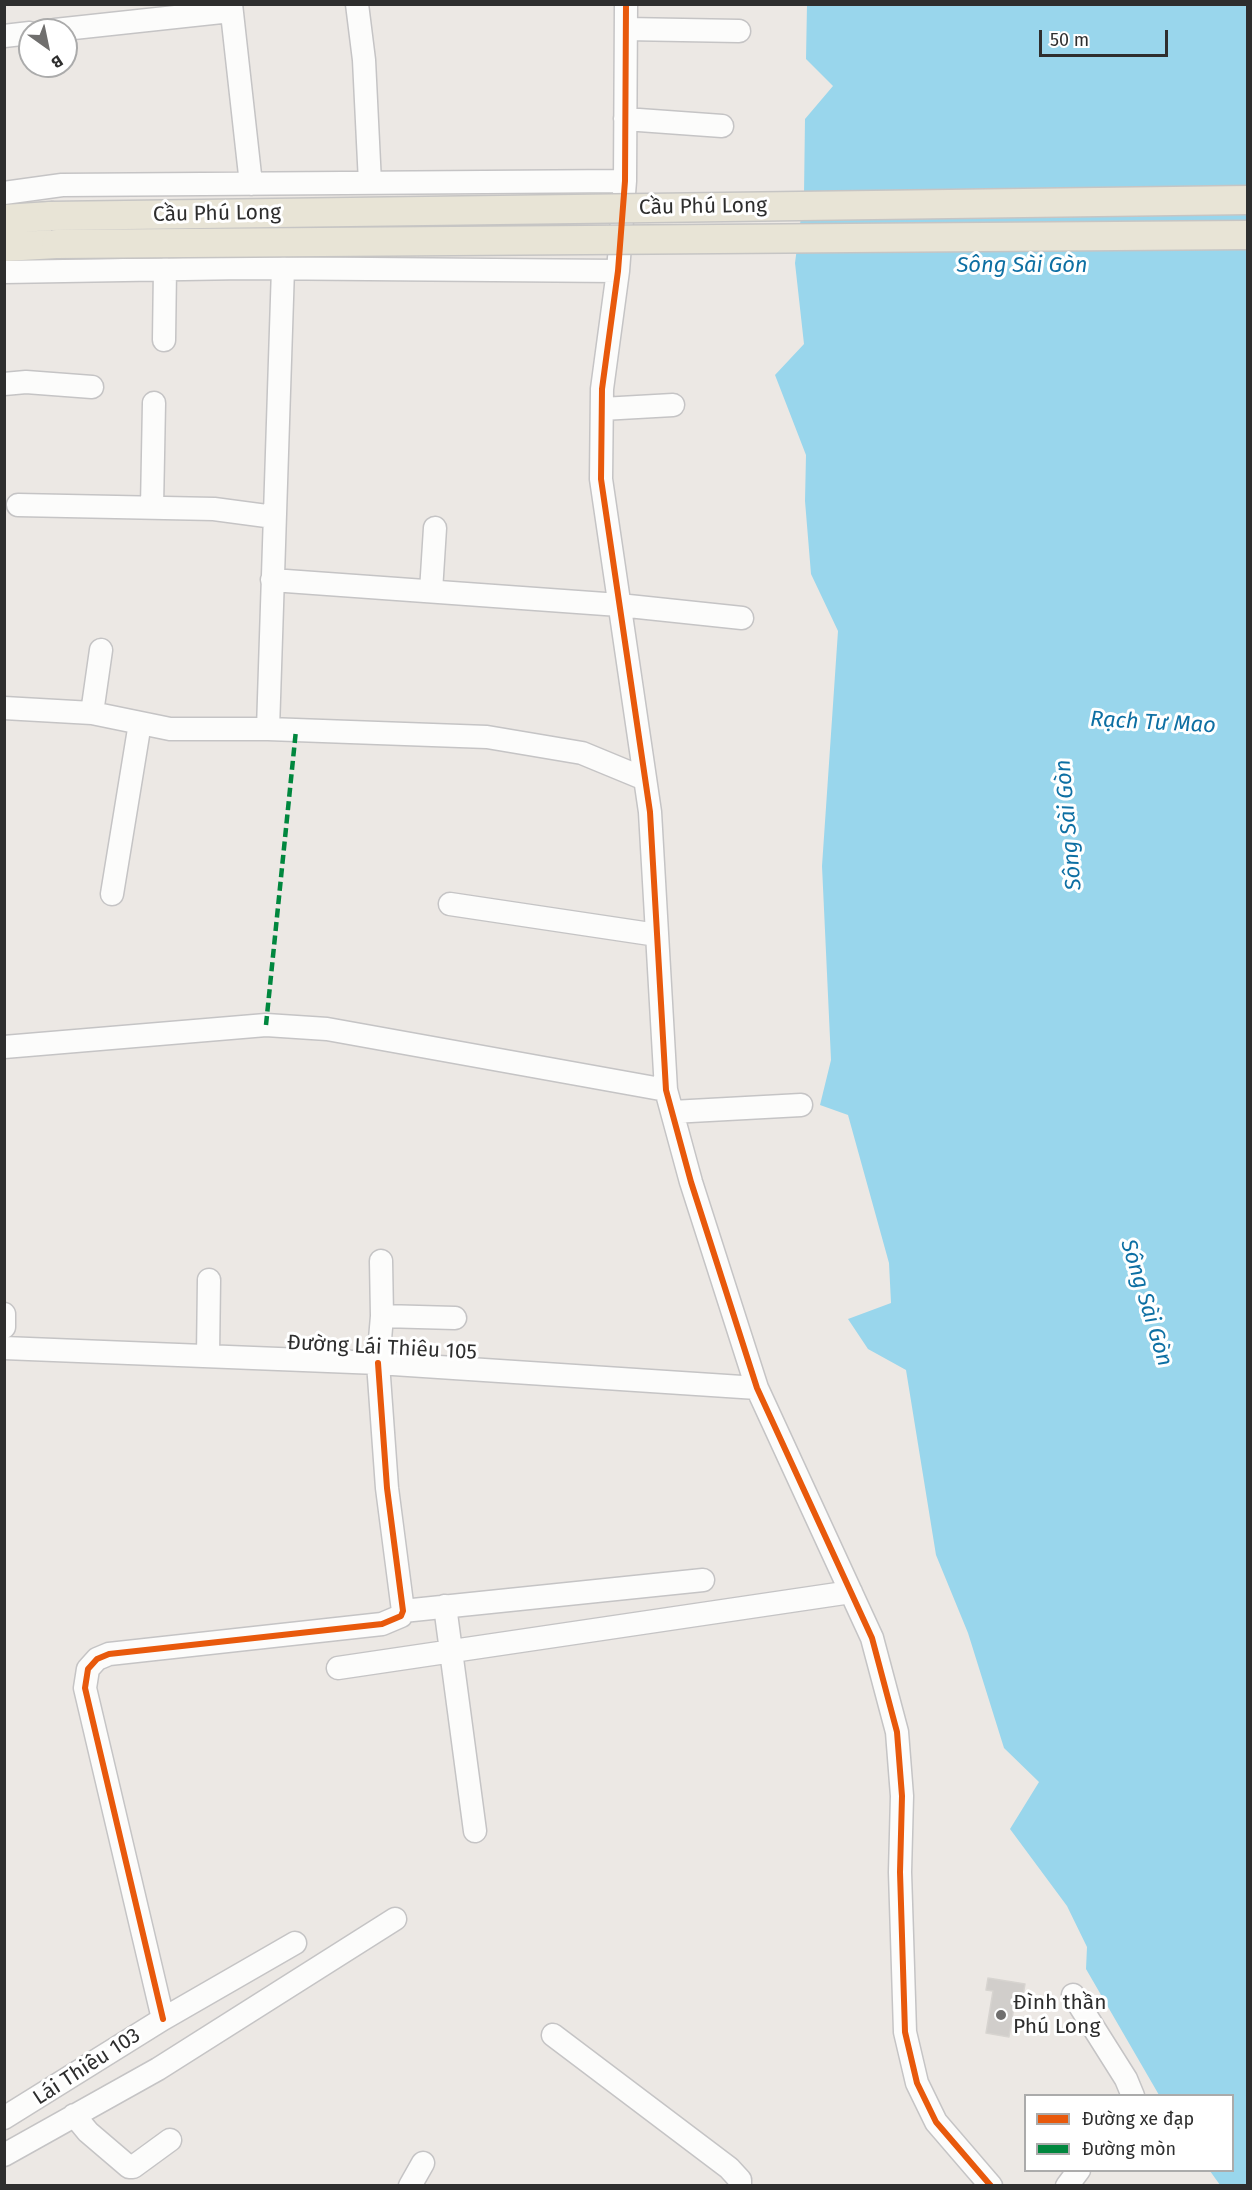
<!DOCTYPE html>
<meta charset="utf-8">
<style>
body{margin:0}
#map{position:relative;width:1252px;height:2190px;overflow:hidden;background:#ece8e4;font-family:"Fira Sans",sans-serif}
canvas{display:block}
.frame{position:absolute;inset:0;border:6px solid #2e2e2e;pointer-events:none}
.legend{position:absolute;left:1024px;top:2094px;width:210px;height:78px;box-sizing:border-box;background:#fff;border:2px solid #ababab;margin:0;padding:8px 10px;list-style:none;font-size:18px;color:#2e2e2e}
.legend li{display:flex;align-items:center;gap:12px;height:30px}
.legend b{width:30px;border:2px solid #ababab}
.north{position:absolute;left:18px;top:18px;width:60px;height:60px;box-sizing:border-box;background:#fff;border:2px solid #ababab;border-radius:50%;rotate:147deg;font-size:16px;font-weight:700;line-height:24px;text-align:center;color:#2e2e2e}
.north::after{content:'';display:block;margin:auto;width:21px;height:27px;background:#706f6e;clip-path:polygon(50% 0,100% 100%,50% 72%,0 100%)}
.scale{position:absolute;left:1039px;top:30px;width:129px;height:27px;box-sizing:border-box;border:3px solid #2e2e2e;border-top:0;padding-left:8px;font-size:18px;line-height:21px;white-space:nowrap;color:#2e2e2e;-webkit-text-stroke:4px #fff;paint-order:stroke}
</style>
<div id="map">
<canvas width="1252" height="2190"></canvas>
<div class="frame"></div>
<ul class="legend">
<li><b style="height:8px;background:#e8590c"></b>Đường xe đạp</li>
<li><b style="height:8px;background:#00873e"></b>Đường mòn</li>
</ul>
<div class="north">B</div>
<div class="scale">50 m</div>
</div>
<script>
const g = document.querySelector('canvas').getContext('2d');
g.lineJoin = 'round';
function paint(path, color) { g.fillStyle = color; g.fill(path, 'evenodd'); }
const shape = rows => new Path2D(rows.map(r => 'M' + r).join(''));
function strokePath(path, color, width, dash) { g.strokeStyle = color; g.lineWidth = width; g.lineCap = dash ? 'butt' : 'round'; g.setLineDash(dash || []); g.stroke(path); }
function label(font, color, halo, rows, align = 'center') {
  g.font = font + ' "Fira Sans",sans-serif'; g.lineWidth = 6; g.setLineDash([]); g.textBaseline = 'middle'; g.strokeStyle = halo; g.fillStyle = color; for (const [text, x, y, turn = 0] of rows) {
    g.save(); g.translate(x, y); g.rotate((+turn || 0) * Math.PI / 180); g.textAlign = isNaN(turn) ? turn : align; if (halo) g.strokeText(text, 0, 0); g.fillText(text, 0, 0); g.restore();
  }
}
const water = shape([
 [807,5,1247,5,1247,2185,1220,2185,1210,2171,1232,2170,1232,2096,1159,2095,1086,1969,1087,1947,1067,1906,1010,1829,1039,1782,1004,1748,968,1633,936,1555,906,1370,868,1349,848,1319,891,1303,889,1263,848,1115,820,1105,831,1060,822,866,838,631,811,574,805,501,806,455,775,375,804,344,795,263,804,194,805,119,833,86,806,59]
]);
const building = shape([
 [988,1978,1025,1984,1023,1996,1016,1995,1009,2037,986,2033,993,1991,986,1990,988,1978]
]);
const minor = shape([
 [231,4,251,184],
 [357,4,364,60,370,183],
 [626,4,625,181,618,271,602,389,601,479,650,812,666,1090,691,1182,757,1388,872,1638,897,1732,902,1796,900,1872,905,2032,917,2083,936,2122,991,2186],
 [626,29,739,31],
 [55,30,231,11],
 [4,36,30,33],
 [625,119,722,126],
 [4,193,62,185,625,181],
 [4,272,244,268,618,271],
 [164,340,165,269],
 [4,384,26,382,92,387],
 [602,409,673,405],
 [18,505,214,509,274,517],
 [152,507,154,403],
 [272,580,619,605,742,618],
 [431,591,435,528],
 [4,708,92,713,170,729,268,729,283,268],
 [92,713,101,650],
 [268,729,487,737,582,753,645,779],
 [112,894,140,723],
 [450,904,657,935],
 [4,1047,266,1025,327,1029,666,1090],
 [672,1112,801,1105],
 [381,1261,382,1316],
 [4,1314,4,1327],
 [4,1348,378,1363,757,1388],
 [208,1356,209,1280],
 [445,1606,475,1831],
 [403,1611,703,1580],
 [338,1668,851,1592],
 [1073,1995,1126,2079,1133,2096],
 [163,2019,85,1688,88,1669,97,1659,109,1654,382,1624,401,1616,403,1611,387,1488,378,1363,382,1316,455,1318],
 [553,2035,729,2168,740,2180,740,2186],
 [74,2115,88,2132,129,2167,133,2167,170,2140],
 [4,2118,163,2019,295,1943],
 [4,2155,158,2069,395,1919],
 [410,2186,423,2163],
 [1067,2186,1079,2170]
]);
const major = shape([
 [4,219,51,216],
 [4,247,56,244]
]);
const majorBridge = shape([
 [51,216,1248,200],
 [56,244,1248,235]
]);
const quiet = shape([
 [266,1025,296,730]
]);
const cycleway = shape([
 [626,4,625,181,618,271,602,389,601,479,650,812,666,1090,691,1182,757,1388,872,1638,897,1732,902,1796,900,1872,905,2032,917,2083,936,2122,991,2186],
 [163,2019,85,1688,88,1669,97,1659,109,1654,382,1624,401,1616,403,1611,387,1488,378,1363]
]);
const markers = [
 [1001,2015,6,"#706f6e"]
];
const streetNames = [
 ["Cầu Phú Long",703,207,-1],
 ["Cầu Phú Long",217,214,-1],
 ["Đường Lái Thiêu 105",382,1348,3],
 ["Lái Thiêu 103",87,2067,-33]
];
const poiNames = [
 ["Đình thần",1013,2003],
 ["Phú Long",1013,2027]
];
const waterNames = [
 ["Sông Sài Gòn",1022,266],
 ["Rạch Tư Mao",1153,723,3],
 ["Sông Sài Gòn",1069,825,-95],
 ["Sông Sài Gòn",1146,1303,73]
];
paint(water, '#99d6ec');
paint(building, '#d1cecb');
strokePath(building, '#d7d4d0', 1.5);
strokePath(minor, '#c5c4c5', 25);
strokePath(major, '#c6c5c4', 31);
strokePath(minor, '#fcfcfb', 22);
strokePath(major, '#e8e4d6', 28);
strokePath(majorBridge, '#c6c5c4', 31, []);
strokePath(majorBridge, '#e8e4d6', 28);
strokePath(quiet, '#00873e', 4.5, [9, 4.5]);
strokePath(cycleway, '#e8590c', 6);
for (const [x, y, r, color] of markers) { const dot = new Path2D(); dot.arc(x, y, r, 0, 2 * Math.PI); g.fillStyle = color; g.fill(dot); strokePath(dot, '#fff', 2); }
label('21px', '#2e2e2e', '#fff', streetNames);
label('21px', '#2e2e2e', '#fff', poiNames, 'left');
label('italic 22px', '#0d6fa3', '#fff', waterNames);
</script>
